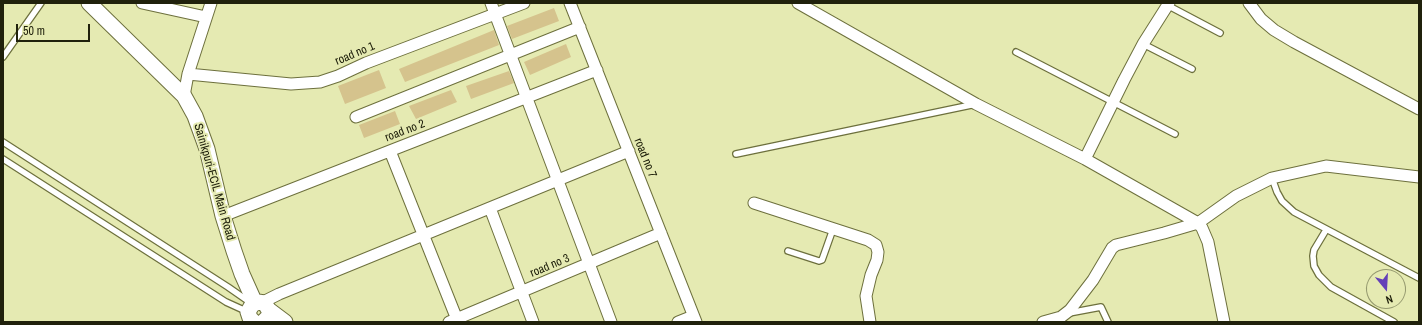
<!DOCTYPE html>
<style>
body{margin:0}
#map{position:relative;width:1422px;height:325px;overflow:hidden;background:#e5eab2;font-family:"Archivo Narrow",sans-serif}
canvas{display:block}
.frame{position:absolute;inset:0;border:4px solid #20210c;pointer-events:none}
.north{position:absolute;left:1366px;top:269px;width:40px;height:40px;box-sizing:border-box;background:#e5eab2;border:1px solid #969a70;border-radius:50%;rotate:162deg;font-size:11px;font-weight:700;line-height:16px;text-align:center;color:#20210c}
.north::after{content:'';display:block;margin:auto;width:14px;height:18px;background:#6440b8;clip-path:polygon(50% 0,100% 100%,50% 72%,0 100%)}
.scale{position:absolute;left:16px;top:24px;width:74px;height:18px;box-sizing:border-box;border:2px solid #20210c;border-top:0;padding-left:5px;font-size:12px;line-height:14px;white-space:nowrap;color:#20210c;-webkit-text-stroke:3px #e5eab2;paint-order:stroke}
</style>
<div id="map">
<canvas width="1422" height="325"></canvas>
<div class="frame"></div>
<div class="north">N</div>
<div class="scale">50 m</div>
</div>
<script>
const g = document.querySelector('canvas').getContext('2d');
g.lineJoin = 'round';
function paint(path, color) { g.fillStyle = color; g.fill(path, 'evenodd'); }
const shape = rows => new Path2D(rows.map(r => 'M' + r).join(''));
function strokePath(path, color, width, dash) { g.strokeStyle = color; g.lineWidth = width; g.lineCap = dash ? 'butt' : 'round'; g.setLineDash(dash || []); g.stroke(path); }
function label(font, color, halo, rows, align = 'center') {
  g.font = font + ' "Archivo Narrow",sans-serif'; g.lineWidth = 4; g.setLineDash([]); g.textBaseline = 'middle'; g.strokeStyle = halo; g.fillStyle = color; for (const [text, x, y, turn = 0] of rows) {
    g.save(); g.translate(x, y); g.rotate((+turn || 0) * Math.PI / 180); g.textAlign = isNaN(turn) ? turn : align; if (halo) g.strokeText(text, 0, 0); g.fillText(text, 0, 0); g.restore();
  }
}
const building = shape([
 [554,8,559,21,512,39,507,26],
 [494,30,499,45,405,82,399,69],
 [566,44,571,57,530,75,524,62],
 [379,70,386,88,345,104,338,86],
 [509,71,514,83,471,99,466,86],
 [451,90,457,102,416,119,409,106],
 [395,111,400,124,364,138,359,125]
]);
const service = shape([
 [1167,5,1220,33],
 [1143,44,1192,69],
 [1016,52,1175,134],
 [3,57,41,3],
 [3,142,228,287,251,303],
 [736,154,976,104],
 [3,159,226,302,248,312],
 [1272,178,1277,192,1282,201,1294,212,1419,278],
 [1326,230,1314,250,1313,256,1314,266,1319,275,1331,287,1394,322],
 [788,251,819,261,822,260,833,229],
 [1069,313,1101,307,1108,322]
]);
const minor = shape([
 [142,3,206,17],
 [491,3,611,322],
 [570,3,696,322],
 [798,3,976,104,1085,159,1198,223,1202,228,1208,242,1224,322],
 [1249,3,1261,19,1274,30,1294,42,1419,109],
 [188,74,291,84,320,82,338,76,366,63,524,3],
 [184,96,188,74,211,3],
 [356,117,580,27],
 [390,151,458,322],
 [1085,159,1124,80,1143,44,1169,3],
 [754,203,868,240,876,245,878,252,877,260,871,275,866,296,870,322],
 [490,208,533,322],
 [223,216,597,70],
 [261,303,279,294,629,151],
 [449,322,661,233],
 [678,322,693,316],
 [1043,322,1061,317,1070,310,1093,280,1112,248,1116,245,1164,233,1198,223,1236,196,1272,178,1326,166,1419,177]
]);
const secondary = shape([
 [89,3,184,96,195,116,207,149,223,216,234,251,242,274,255,303],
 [269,310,285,322],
 [254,322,250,318,248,312,252,305,258,302,264,303,269,310,269,316,263,322]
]);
const streetNames = [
 ["road no 1",355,54,-23],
 ["road no 2",405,131,-21],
 ["road no 7",645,158,68],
 ["Sainikpuri-ECIL Main Road",214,182,74],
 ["road no 3",550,266,-23]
];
paint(building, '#d5c38d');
strokePath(service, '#6d703d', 8);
strokePath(minor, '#6d703d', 13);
strokePath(secondary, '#6d703d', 17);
strokePath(service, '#fff', 5.5);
strokePath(minor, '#fff', 11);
strokePath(secondary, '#fff', 15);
label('12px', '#20210c', '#e5eab2', streetNames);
</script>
